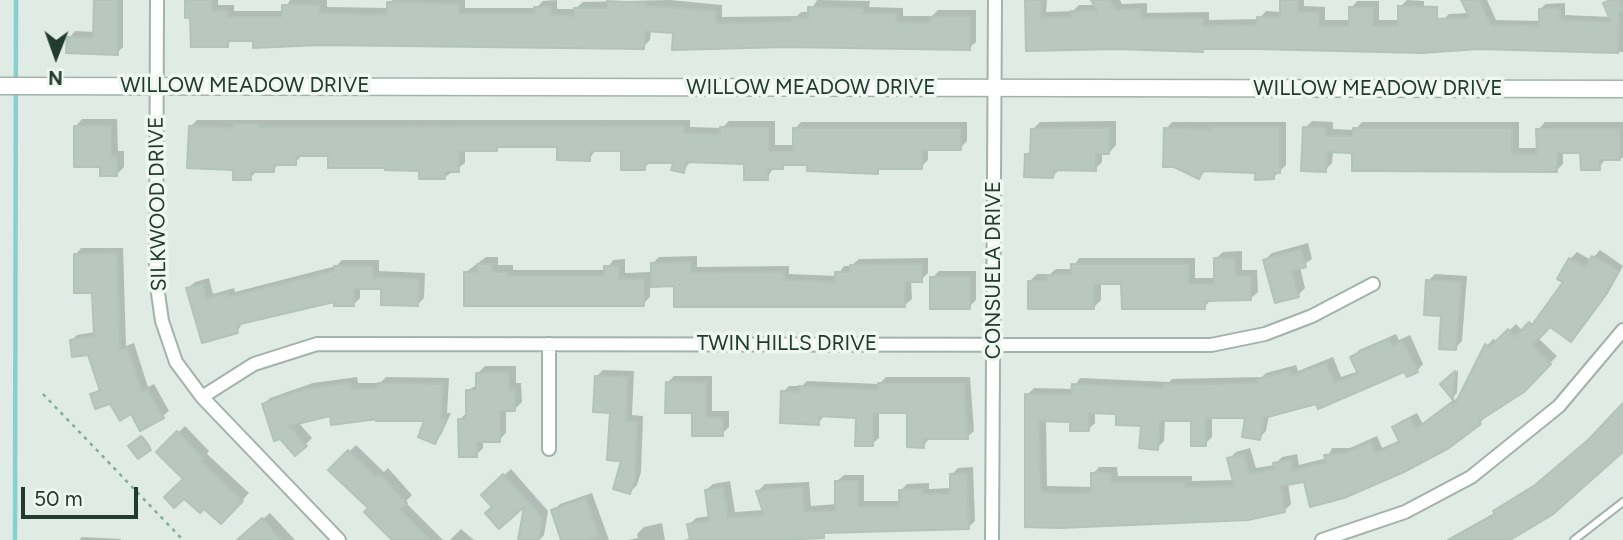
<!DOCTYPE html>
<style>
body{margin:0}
#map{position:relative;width:1623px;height:540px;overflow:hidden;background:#dfebe4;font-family:Figtree,sans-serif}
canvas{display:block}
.north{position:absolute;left:21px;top:21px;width:70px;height:70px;-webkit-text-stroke:5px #f0f7f2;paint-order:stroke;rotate:181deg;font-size:19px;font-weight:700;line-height:28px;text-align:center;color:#213b2f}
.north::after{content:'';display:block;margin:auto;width:24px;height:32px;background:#213b2f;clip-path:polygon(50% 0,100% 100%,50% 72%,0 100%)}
.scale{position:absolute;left:21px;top:487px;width:117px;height:32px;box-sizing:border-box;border:4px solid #213b2f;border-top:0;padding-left:9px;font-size:21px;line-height:24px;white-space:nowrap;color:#213b2f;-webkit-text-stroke:5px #f0f7f2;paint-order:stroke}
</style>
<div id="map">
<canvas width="1623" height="540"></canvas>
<div class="north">N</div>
<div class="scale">50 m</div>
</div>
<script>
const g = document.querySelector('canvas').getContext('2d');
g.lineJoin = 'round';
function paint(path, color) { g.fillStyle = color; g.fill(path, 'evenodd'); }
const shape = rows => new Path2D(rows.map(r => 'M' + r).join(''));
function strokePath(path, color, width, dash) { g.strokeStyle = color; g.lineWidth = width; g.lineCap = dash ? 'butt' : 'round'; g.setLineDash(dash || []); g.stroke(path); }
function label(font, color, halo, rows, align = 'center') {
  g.font = font + ' Figtree,sans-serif'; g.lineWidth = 7; g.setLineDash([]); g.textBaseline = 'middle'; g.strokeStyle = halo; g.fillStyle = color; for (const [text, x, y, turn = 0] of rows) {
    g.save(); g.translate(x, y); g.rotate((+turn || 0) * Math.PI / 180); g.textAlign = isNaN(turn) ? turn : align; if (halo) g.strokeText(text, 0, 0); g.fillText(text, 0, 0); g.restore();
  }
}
const shadow = shape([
 [94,0,123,0,123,47,117,53,69,38,75,31,94,32],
 [186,0,218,0,218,5,234,5,234,11,284,11,290,0,327,0,327,7,389,8,392,0,465,0,465,8,536,8,543,1,557,0,557,9,575,9,583,2,670,0,722,5,722,17,797,16,801,12,810,12,817,0,870,1,869,7,903,8,903,16,932,16,938,10,976,10,976,42,969,48,651,30,650,40,643,47,255,39,233,39,227,45,192,16],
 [1027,0,1047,0,1046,12,1073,11,1079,5,1096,5,1097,0,1120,0,1122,4,1147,3,1147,13,1209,12,1209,20,1259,19,1266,11,1282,12,1282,0,1304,0,1304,6,1325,7,1325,20,1350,20,1351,8,1357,1,1379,1,1379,20,1400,20,1400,7,1407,0,1424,1,1425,44,1166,51,1166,48,1028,50],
 [1468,0,1487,0,1496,20,1540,21,1540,9,1546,4,1565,3,1565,15,1611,17,1615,0,1623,0,1623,52,1444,49,1444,19,1449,14,1470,13],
 [82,119,117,119,118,151,124,151,124,167,117,174,102,165,75,127],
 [197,120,690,120,690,127,722,128,729,121,775,121,775,145,795,145,795,129,801,122,967,122,967,141,960,148,928,148,928,160,921,167,882,167,877,172,786,163,782,167,774,167,767,178,746,163,691,161,683,171,675,161,651,161,644,168,622,149,596,150,589,159,559,145,501,145,497,150,465,150,465,163,445,177,421,170,330,154,302,155,295,163,280,163,273,170,257,171,250,178,235,168,190,127],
 [1116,121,1116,145,1109,153,1102,153,1102,162,1095,169,1060,169,1052,177,1027,154,1032,149,1033,129,1040,122],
 [1312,121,1333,122,1333,129,1355,130,1362,122,1519,122,1519,148,1538,148,1538,130,1545,122,1623,122,1623,158,1606,158,1599,168,1582,151,1563,151,1563,164,1556,171,1333,151,1332,163,1325,170,1305,128],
 [1172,122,1286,122,1286,165,1273,178,1257,172,1206,170,1199,177,1166,129],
 [1308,243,1312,259,1300,267,1305,288,1298,295,1265,260,1272,253],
 [81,248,123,248,126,346,134,343,148,387,154,384,169,411,163,416,132,412,92,395,100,388,89,353,71,341,77,335,95,332,94,291,76,254],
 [1600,250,1623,266,1607,295,1578,333,1571,340,1550,325,1538,338,1557,356,1523,391,1486,414,1480,423,1448,447,1288,483,1291,504,1284,511,1026,525,1027,395,1034,388,1073,389,1080,378,1169,382,1172,379,1262,377,1266,373,1296,365,1298,371,1333,357,1341,377,1359,371,1352,357,1359,350,1396,334,1399,340,1410,335,1423,364,1417,371,1405,370,1317,402,1269,415,1266,431,1259,438,1247,416,1212,416,1212,437,1205,444,1192,419,1165,419,1164,441,1157,448,1143,425,1118,412,1095,411,1095,423,1088,430,1072,420,1046,419,1047,486,1093,487,1093,474,1099,467,1117,467,1118,476,1192,476,1192,481,1235,480,1229,459,1236,452,1250,448,1256,468,1274,465,1282,457,1297,454,1299,465,1327,458,1332,448,1350,448,1377,436,1382,448,1400,440,1394,428,1401,421,1417,413,1423,424,1461,395,1487,346,1493,339,1498,341,1516,324,1523,331,1539,318,1566,282,1570,259,1577,252,1591,260],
 [1242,251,1242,270,1257,270,1258,292,1250,299,1212,299,1204,307,1123,283,1101,283,1101,300,1094,307,1030,281,1037,274,1050,274,1056,269,1072,269,1079,258,1195,258,1195,278,1216,278,1215,259,1223,252],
 [697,256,697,267,789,266,789,274,837,276,844,266,851,266,859,259,928,258,928,273,921,280,911,280,912,299,905,305,676,284,650,285,650,297,643,304,466,272,486,257,498,257,498,265,513,265,513,270,606,270,613,260,625,259,625,273,652,272,652,264,659,257],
 [342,260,379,260,379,271,425,273,424,298,417,305,383,287,360,288,360,298,353,305,336,300,243,322,237,332,188,288,195,282,209,278,213,294,234,288,235,292,336,266],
 [939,271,976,271,976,300,969,307,932,278],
 [1435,274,1467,276,1462,341,1455,348,1428,281],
 [485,366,516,366,516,383,521,383,522,402,514,410,506,410,506,433,499,440,483,440,483,448,476,455,460,419,468,412,467,391,478,384,478,373],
 [603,370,634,371,632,415,643,416,641,472,637,485,630,492,611,411,597,376],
 [1458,370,1457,393,1453,397,1442,384],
 [674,376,712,376,712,411,729,411,729,427,722,434,667,383],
 [357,377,358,383,380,383,386,377,449,378,447,413,451,413,441,435,434,442,427,419,332,414,298,422,312,438,296,454,264,404,270,398,313,383],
 [886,377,970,377,974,431,967,437,930,438,923,446,909,411,879,411,879,438,872,444,857,416,825,414,818,424,783,392,789,386,802,386,807,381,879,384],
 [1623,406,1623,451,1508,540,1447,540,1496,512,1502,505,1544,479,1595,436],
 [185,426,209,451,207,454,249,493,221,522,159,452],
 [143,436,151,447,138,457,130,446],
 [356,445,384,472,388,468,412,495,405,502,443,540,396,540,371,508,331,470],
 [973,467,975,521,968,528,828,531,823,536,779,540,683,540,691,538,689,525,696,518,710,516,706,490,713,484,730,481,735,512,764,510,758,491,765,484,809,482,811,506,837,504,837,481,844,475,864,475,864,501,901,501,900,491,907,484,929,483,929,489,952,488,952,474,958,468],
 [511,469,548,511,544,535,539,540,528,540,526,502,489,489],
 [592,493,609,540,563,540,553,511,560,504],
 [270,513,295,540,239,540,241,538],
 [662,523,665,540,628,540,638,538,637,534,644,527],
 [461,529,474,540,450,540],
 [82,537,121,539,121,540,79,540]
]);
const stream = shape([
 [15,540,16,0]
]);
const building = shape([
 [94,0,118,0,118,55,66,53,67,37,93,38,94,0],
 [185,0,212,0,212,11,228,11,228,17,282,17,282,5,320,5,320,13,372,15,387,14,387,2,459,4,459,14,535,14,534,7,551,7,551,15,574,16,574,8,607,8,607,1,645,3,645,6,716,11,716,23,792,22,792,18,808,19,808,7,863,8,863,14,897,14,896,22,930,23,930,17,970,16,970,50,786,47,672,50,673,33,645,31,644,49,320,45,253,48,253,41,228,41,228,47,191,47,190,18,185,18,185,0],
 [1025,0,1042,0,1041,18,1071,17,1071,11,1097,11,1091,0,1110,0,1116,10,1141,9,1142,18,1203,18,1203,26,1257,25,1257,17,1280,18,1280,0,1298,0,1298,12,1319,12,1319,26,1349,26,1349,7,1373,7,1373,26,1398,26,1398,6,1437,7,1437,19,1470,18,1461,0,1479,0,1491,25,1539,26,1539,9,1560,8,1560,20,1611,22,1603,3,1610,0,1618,0,1623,11,1619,12,1618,53,1479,49,1422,53,1256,49,1203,49,1203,52,1117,49,1026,51,1025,0],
 [233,124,259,124,259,127,684,126,684,133,720,134,720,127,769,127,769,151,793,151,793,128,961,128,961,150,922,150,922,169,878,169,878,174,807,171,807,165,783,165,783,169,768,169,768,180,744,180,744,164,686,162,684,173,671,170,673,163,645,163,645,170,621,170,621,151,590,151,590,161,557,160,557,147,497,147,497,151,459,151,459,172,445,172,445,179,419,179,419,171,385,170,385,168,328,168,328,156,296,156,296,165,274,165,274,172,251,172,251,180,233,180,233,170,187,168,189,126,233,128,233,124],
 [74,126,111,126,111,157,117,157,117,176,100,176,100,167,74,167,74,126],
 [1211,127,1280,127,1280,173,1274,173,1274,179,1255,180,1255,173,1203,171,1199,179,1174,167,1163,167,1164,128,1210,130,1211,127],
 [1303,127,1326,128,1326,136,1353,136,1353,128,1512,128,1512,154,1537,154,1536,129,1620,129,1620,160,1600,160,1600,170,1581,170,1580,153,1557,153,1557,172,1374,171,1352,171,1352,153,1327,152,1326,172,1301,171,1303,127],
 [1071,128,1110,128,1109,154,1096,154,1096,171,1054,170,1053,178,1024,177,1025,154,1030,154,1031,129,1071,128],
 [1301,249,1306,267,1292,271,1299,297,1275,303,1263,260,1301,249],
 [117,253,120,350,128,348,142,392,147,389,164,418,140,431,131,414,120,421,110,404,95,409,90,394,100,391,88,355,72,357,70,340,94,336,92,293,74,293,74,254,117,253],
 [1592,256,1619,271,1600,303,1571,342,1550,327,1532,346,1551,364,1524,392,1479,421,1481,424,1449,448,1404,472,1344,498,1310,507,1304,482,1281,486,1285,512,1248,520,1060,528,1025,527,1025,394,1071,395,1072,384,1163,388,1163,385,1258,383,1257,379,1289,371,1291,376,1326,363,1334,383,1358,374,1350,357,1389,339,1392,346,1403,341,1418,372,1407,377,1404,372,1318,409,1316,404,1264,418,1260,440,1242,437,1245,418,1206,418,1206,446,1191,446,1191,421,1160,421,1158,450,1139,448,1141,426,1116,425,1116,414,1089,413,1089,431,1070,431,1070,422,1039,421,1041,492,1061,494,1091,493,1091,473,1111,473,1111,482,1185,482,1185,487,1234,486,1227,458,1244,454,1249,474,1274,469,1273,463,1291,460,1292,471,1326,462,1324,455,1342,454,1370,442,1375,453,1400,443,1392,427,1410,418,1416,429,1453,401,1453,408,1485,344,1490,347,1508,329,1515,337,1529,322,1532,325,1563,282,1557,279,1569,258,1585,267,1592,256],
 [1214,258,1235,258,1236,276,1251,276,1251,300,1205,301,1205,309,1122,309,1121,284,1094,284,1094,309,1028,309,1028,281,1047,281,1047,275,1071,275,1071,264,1188,264,1189,284,1214,284,1214,258],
 [691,262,691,273,784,272,783,280,835,282,835,272,850,272,850,265,922,264,922,282,905,282,905,307,674,307,674,286,651,287,651,263,691,262],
 [477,264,492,264,492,272,507,272,507,276,604,276,604,266,619,266,619,279,644,279,644,306,464,306,464,272,477,272,477,264],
 [334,266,373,266,373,277,419,279,418,306,381,305,381,289,354,289,354,306,334,306,334,302,236,325,238,333,202,343,186,288,203,284,206,299,228,293,229,297,334,271,334,266],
 [930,277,970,277,970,309,930,309,930,277],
 [1426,280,1461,282,1456,350,1439,349,1441,316,1424,315,1426,280],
 [1455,371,1453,400,1440,384,1455,371],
 [509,372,509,389,515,389,515,411,500,411,500,442,477,442,477,457,459,457,458,419,466,419,466,390,476,390,476,373,509,372],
 [595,376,628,377,626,421,637,422,635,480,630,494,613,489,621,461,607,460,610,413,593,412,595,376],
 [666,382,706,383,706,417,723,418,723,436,692,436,692,413,665,413,666,382],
 [351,383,352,389,377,389,378,383,443,384,441,419,446,419,435,444,418,437,424,421,376,421,378,419,331,425,330,416,289,426,307,446,295,456,280,439,274,441,262,404,305,389,351,383],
 [878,383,964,383,968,439,924,439,924,448,907,447,907,413,873,413,873,446,855,446,856,418,819,416,819,425,780,423,781,391,799,392,799,386,878,390,878,383],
 [1623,403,1623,452,1552,515,1510,540,1448,540,1495,514,1493,511,1535,485,1588,440,1623,403],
 [177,431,204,459,201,461,243,501,221,524,204,509,200,513,184,499,174,508,164,497,183,479,156,452,177,431],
 [141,436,151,450,138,459,128,446,141,436],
 [348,450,376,477,380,474,407,503,400,509,430,540,392,540,364,512,368,508,328,470,348,450],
 [967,473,969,529,824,533,824,538,779,540,690,540,687,524,709,521,705,490,723,487,728,518,764,515,756,491,803,487,804,512,835,510,835,481,858,481,858,507,899,507,899,490,923,489,923,494,950,494,950,474,967,473],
 [503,474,543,518,539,540,518,540,524,507,499,529,485,513,492,507,481,495,503,474],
 [586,498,599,536,587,540,561,540,551,510,586,498],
 [262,518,281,540,237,540,262,518]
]);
const path = shape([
 [43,394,183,540]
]);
const service = shape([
 [1574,540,1623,502]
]);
const minor = shape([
 [157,0,156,279,162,321,176,362,202,397,339,540],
 [202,397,254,364,317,344,1211,345,1265,334,1312,316,1373,284],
 [549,449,549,344],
 [992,540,995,0],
 [1322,540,1405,512,1471,477,1559,406,1623,330]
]);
const tertiary = shape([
 [0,86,1623,89]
]);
const streetNames = [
 ["WILLOW MEADOW DRIVE",245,86],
 ["WILLOW MEADOW DRIVE",811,88],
 ["WILLOW MEADOW DRIVE",1378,89],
 ["SILKWOOD DRIVE",158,204,-91],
 ["CONSUELA DRIVE",994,270,-90],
 ["TWIN HILLS DRIVE",787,344]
];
paint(shadow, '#0003');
strokePath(stream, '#87d0cf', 4.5);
paint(building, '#b8c8bf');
strokePath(building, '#b2c4ba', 2);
strokePath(service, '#a2b3aa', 10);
strokePath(minor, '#a2b3aa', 16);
strokePath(tertiary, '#a2b3aa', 19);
strokePath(path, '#80ae98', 2.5, [3.5, 5]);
strokePath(service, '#fff', 6);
strokePath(minor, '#fff', 12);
strokePath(tertiary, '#fff', 16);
label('21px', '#213b2f', '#f0f7f2', streetNames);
</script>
